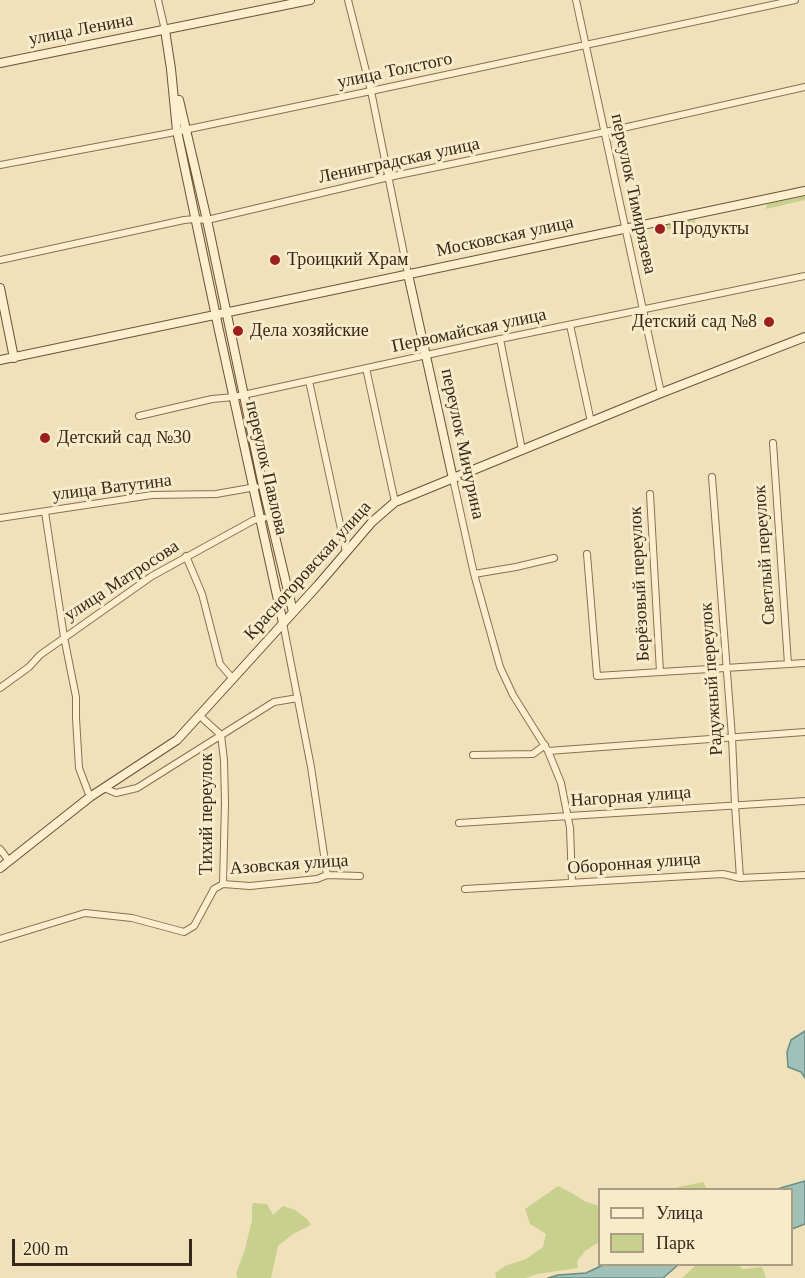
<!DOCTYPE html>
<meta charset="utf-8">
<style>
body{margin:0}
#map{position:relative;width:805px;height:1278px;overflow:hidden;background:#f1e1ba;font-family:Georgia,serif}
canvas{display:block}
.legend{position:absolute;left:598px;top:1188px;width:195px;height:78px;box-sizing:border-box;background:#f8ebca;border:2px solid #ab9d84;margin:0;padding:8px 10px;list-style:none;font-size:18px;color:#37281a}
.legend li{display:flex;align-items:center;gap:12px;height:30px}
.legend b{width:30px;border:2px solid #ab9d84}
.scale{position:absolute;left:12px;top:1239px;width:180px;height:27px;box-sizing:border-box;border:3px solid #37281a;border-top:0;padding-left:8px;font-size:18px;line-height:21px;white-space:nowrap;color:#37281a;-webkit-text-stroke:4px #f8ebca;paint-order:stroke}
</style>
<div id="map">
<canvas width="805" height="1278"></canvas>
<ul class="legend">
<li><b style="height:8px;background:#fceece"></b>Улица</li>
<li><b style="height:16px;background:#c8d08e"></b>Парк</li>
</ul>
<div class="scale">200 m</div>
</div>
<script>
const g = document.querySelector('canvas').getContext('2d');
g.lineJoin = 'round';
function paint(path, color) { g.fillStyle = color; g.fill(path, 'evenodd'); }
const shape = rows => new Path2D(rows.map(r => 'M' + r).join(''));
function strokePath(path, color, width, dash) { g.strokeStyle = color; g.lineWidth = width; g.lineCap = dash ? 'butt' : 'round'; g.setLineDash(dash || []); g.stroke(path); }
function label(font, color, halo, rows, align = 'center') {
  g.font = font + ' Georgia,serif'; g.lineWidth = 6; g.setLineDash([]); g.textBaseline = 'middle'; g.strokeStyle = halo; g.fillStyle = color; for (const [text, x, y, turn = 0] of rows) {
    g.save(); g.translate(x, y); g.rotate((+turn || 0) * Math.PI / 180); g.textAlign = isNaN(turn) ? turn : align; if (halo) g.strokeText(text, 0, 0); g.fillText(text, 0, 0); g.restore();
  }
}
const green = shape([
 [805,196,805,200,766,209,767,204],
 [695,219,696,224,665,230,664,226],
 [703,1182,707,1189,673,1189,679,1187],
 [558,1186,572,1193,584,1201,599,1206,599,1242,585,1251,577,1261,578,1268,537,1274,526,1278,496,1278,495,1273,505,1266,526,1259,543,1247,546,1234,530,1224,525,1209],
 [253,1203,267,1204,273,1215,283,1206,295,1210,307,1219,311,1225,293,1234,278,1246,271,1278,238,1278,236,1274,245,1249,252,1221,252,1208],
 [697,1264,737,1265,743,1269,762,1267,766,1278,682,1278]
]);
const water = shape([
 [805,1031,805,1078,801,1072,788,1067,787,1052,791,1040,805,1031],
 [805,1181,805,1224,792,1229,792,1190,777,1189,805,1181],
 [603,1265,603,1264,678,1265,663,1278,548,1278,558,1275,586,1273,603,1265]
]);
const street = shape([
 [158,0,165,30],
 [348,0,371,91,408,274],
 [576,0,661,393],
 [0,165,165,134,371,91,795,0],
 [0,260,184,220,195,219,207,220,389,177,605,132,805,87],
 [570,325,591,422],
 [500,339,522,450],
 [366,368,395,502],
 [309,381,346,552],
 [139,416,212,399,234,397,500,339,805,276],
 [773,443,788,664],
 [712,477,732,737,735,805,740,878],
 [453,479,474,574,500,667,513,695,548,751,561,783,570,828,572,883],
 [650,494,660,672],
 [45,512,64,637,76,697,76,718,79,768,90,797],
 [0,518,152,495,216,494,256,487],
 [587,554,597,676,805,663],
 [186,556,202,594,220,664,233,679],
 [474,574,516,567,554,558],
 [283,623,311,767,327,875],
 [0,688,29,667,40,655,152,576,254,520,264,518],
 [200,716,221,735,224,760,225,803,223,884],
 [548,751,805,732],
 [473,755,533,754,545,745],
 [104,788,116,793,137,788,274,702,298,698],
 [459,823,805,801],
 [0,849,9,861],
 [465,889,723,874,740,878,805,875],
 [0,939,85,913,132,918,184,932,194,926,214,889,223,884,250,886,317,879,327,875,360,876]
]);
const secondary = shape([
 [165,30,171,69,177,131,218,326,283,623],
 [0,63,310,0],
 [179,100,207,220,263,486,293,612],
 [408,274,453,479],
 [0,288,14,358],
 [0,360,805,191],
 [0,868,90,797,177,740,318,585,372,522,395,502,661,393,805,337]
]);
const markers = [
 [660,229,6,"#9d1e1f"],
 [275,260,6,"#9d1e1f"],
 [769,322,6,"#9d1e1f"],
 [238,331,6,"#9d1e1f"],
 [45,438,6,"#9d1e1f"]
];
const streetNames = [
 ["улица Ленина",81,30,-11],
 ["улица Толстого",395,71,-12],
 ["Ленинградская улица",399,161,-12],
 ["переулок Тимирязева",633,194,78],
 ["Московская улица",505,237,-12],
 ["Первомайская улица",469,331,-12],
 ["переулок Мичурина",462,444,78],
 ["переулок Павлова",266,468,77],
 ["улица Ватутина",112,488,-7],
 ["Светлый переулок",765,555,-94],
 ["Красногоровская улица",308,571,-48],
 ["улица Матросова",122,581,-33],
 ["Берёзовый переулок",640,584,-93],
 ["Радужный переулок",712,679,-94],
 ["Нагорная улица",631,797,-4],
 ["Тихий переулок",207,814,-90],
 ["Оборонная улица",634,864,-4],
 ["Азовская улица",289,865,-4]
];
const poiNames = [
 ["Продукты",672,229],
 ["Троицкий Храм",287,260],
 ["Детский сад №8",757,322,"right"],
 ["Дела хозяйские",250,331],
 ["Детский сад №30",57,438]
];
paint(green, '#c8d08e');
paint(water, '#9fc1b7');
strokePath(water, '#668f85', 1.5);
strokePath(street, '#897053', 8);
strokePath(secondary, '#6b5137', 10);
strokePath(street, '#fceece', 6);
strokePath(secondary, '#fceece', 8);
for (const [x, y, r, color] of markers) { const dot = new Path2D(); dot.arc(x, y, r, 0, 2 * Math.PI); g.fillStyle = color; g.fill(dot); strokePath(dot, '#f8ebca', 2); }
label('18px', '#37281a', '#f8ebca', streetNames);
label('18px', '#37281a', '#f8ebca', poiNames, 'left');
</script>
